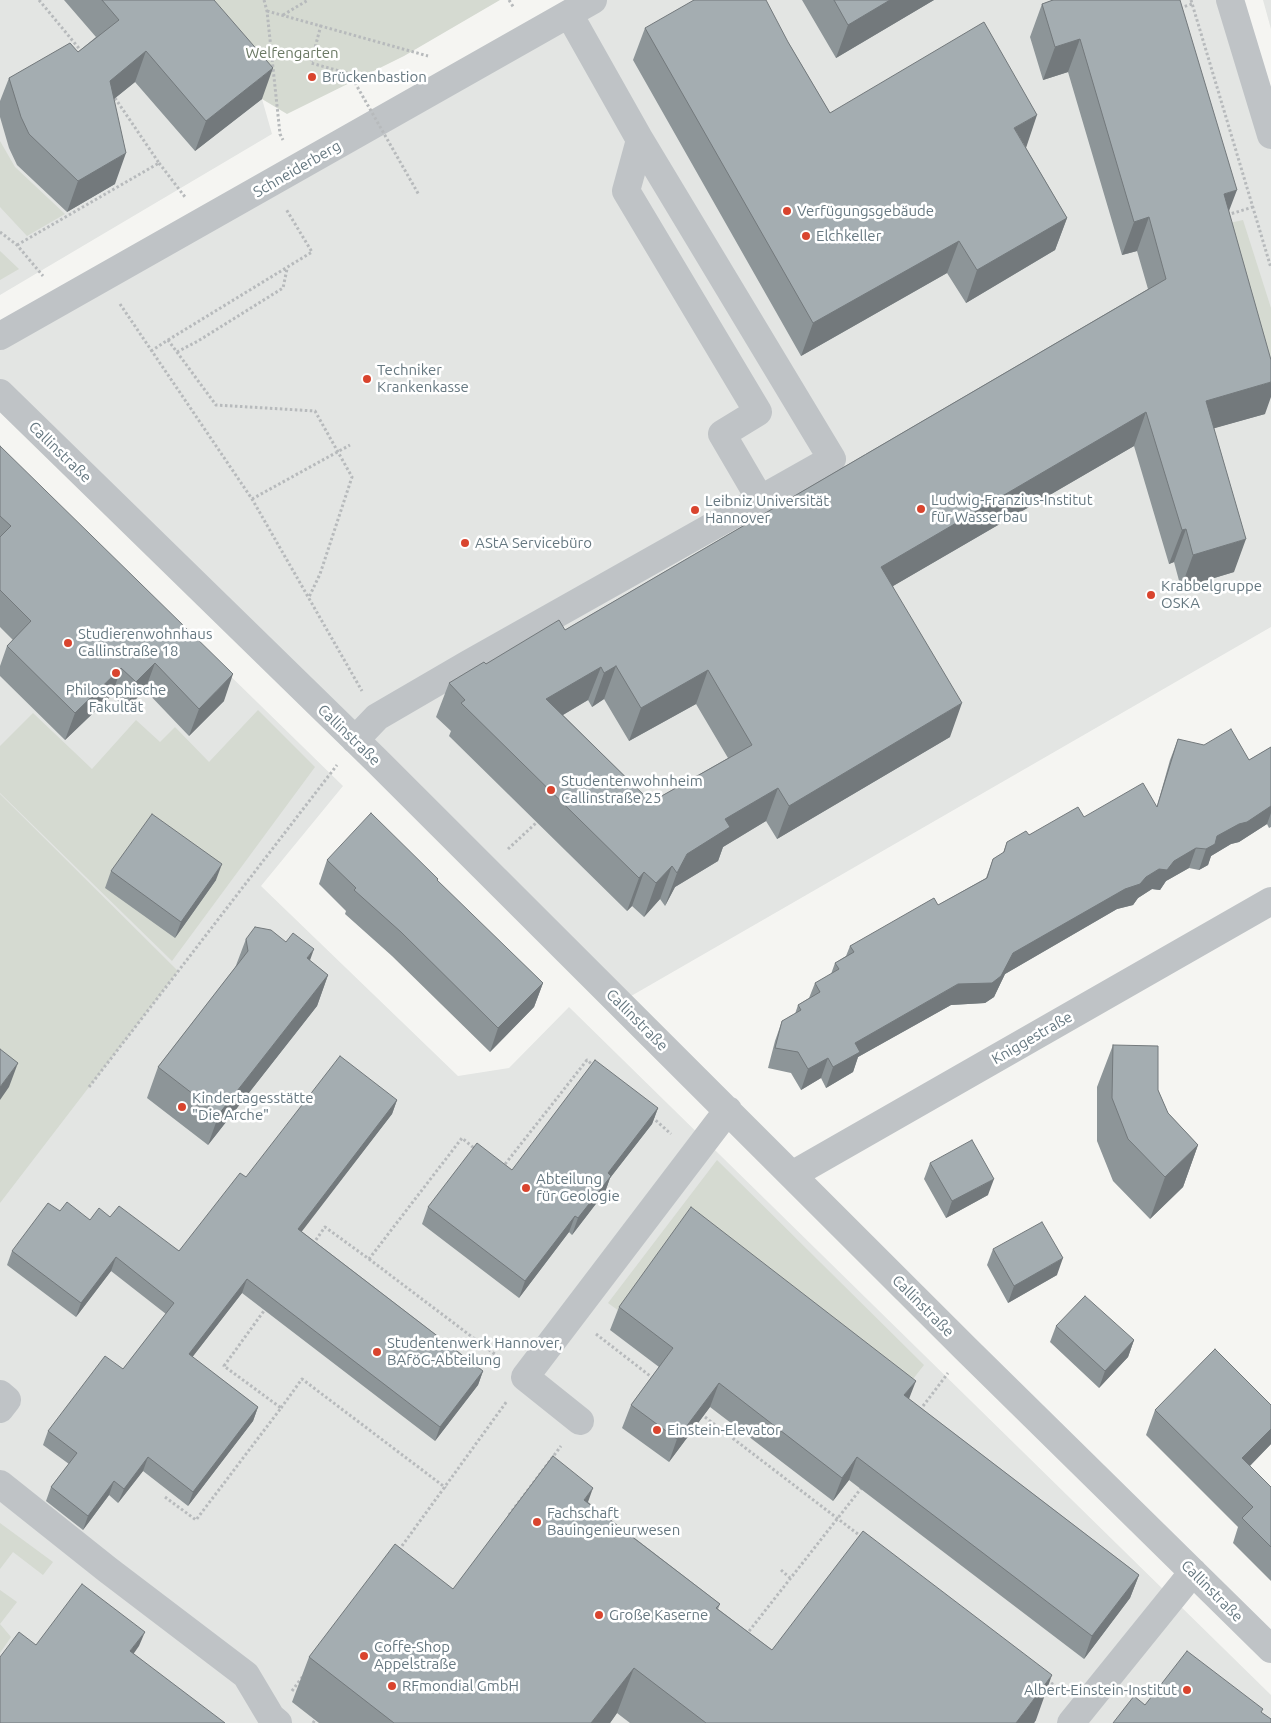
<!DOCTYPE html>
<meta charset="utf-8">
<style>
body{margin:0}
canvas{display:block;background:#f5f5f2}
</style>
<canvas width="1271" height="1723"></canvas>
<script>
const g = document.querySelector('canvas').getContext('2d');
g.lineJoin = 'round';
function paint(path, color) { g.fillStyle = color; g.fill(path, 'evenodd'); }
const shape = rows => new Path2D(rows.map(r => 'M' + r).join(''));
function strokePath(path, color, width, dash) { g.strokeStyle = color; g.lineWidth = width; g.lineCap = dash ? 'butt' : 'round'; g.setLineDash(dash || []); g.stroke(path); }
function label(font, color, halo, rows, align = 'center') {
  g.font = font + ' Ubuntu,sans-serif'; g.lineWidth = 5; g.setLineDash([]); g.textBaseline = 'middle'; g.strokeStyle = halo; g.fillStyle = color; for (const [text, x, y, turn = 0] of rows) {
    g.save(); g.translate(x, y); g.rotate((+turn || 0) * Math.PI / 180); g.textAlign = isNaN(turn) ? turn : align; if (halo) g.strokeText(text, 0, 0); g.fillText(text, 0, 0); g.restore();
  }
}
const built = shape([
 [0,0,176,0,262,99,272,134,0,295],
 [593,0,1231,0,1271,134,1271,627,619,1003,0,393,0,336],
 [1263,0,1271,0,1271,29],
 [0,451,343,786,261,886,458,1076,509,1068,569,1007,1271,1695,1271,1723,0,1723]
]);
const green = shape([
 [176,0,500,0,404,56,287,114,262,99],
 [0,141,15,167,65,214,27,236,0,207],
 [1243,220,1271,308,1271,385,1225,224],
 [0,251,19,269,0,280],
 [258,710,315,767,172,961,0,793,0,746,33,713,92,769,136,720,160,742,175,727,209,762],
 [0,794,178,971,0,1203],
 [717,1160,924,1365,902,1393,619,1311,608,1303],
 [0,1523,53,1562,43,1575,13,1552,0,1569],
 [0,1590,17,1602,0,1624,11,1637,0,1653]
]);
const path = shape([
 [39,0,82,52],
 [264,0,267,11,280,134,283,140],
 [509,0,514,8],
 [1191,0,1271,268],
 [1180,8,1192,4],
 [267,11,428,56],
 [283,15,308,0],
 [321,25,311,63,350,74],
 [159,163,185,197],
 [1227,215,1253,207],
 [0,232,17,245,43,276],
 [17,245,159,163,115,98],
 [120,304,252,499,362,691],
 [168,340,312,252,286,209],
 [151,351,168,340,216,405,315,411,352,477,320,574,309,597],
 [177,352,198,341,283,288,287,269],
 [252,499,350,445],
 [508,849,536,823],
 [89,1087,337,765],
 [652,1117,671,1134],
 [502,1168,587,1060,594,1066],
 [313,1244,325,1227,369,1259,462,1138,475,1149],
 [369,1259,500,1358],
 [596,1334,654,1379],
 [281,1408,302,1379,446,1488],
 [920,1410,948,1373],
 [701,1414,863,1538],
 [165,1497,196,1520,281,1408,224,1366,266,1308],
 [509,1515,561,1446],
 [399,1550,507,1401],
 [781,1570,790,1578],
 [746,1635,863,1486],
 [1047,1680,1058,1688],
 [292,1691,303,1676],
 [313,1723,317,1717]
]);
const minor = shape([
 [1230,0,1271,135],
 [640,140,626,191,758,412,722,434,760,499],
 [0,336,593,0],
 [0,393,377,761,966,1349,1271,1649],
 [355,740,377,717,468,664,832,459,640,140,569,14],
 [792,1175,1271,901],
 [0,1394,7,1400,0,1409],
 [580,1421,525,1377,728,1110],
 [0,1484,108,1570,246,1675,271,1717,278,1723],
 [1071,1723,1193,1572]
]);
const pathBridge = shape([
 [350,74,419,195]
]);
const wall = shape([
 [64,0,214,0,262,99,195,151,135,82,114,99,115,184,67,212,17,165,9,148,0,117,0,101,9,78,78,52,96,37],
 [802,0,934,0,836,58],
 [1053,0,1229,212,1265,414,1214,428,1234,572,1181,588,1174,562,1169,564,1134,446,893,586,950,737,777,839,766,821,723,847,718,861,675,887,665,906,660,899,644,917,632,906,627,911,449,736,451,731,436,717,449,683,486,664,565,630,1148,289,1137,251,1122,255,1068,72,1043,80,1030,37,1042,4],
 [604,699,629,741,696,704,728,758,651,802,563,715,588,700,592,707],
 [645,28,788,42,830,113,1026,148,1067,218,1055,250,966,303,947,273,801,356,633,60],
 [0,446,224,701,189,736,145,690,126,709,112,695,65,740,0,676,0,666,7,646,13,640,0,627],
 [1178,739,1249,760,1271,747,1271,827,1269,828,1267,824,1239,842,1231,844,1211,856,1208,865,1199,870,1189,868,1166,881,1160,890,1152,889,1138,898,1133,905,1117,909,1005,974,994,997,985,1003,951,1005,858,1057,853,1072,826,1088,821,1078,801,1090,791,1073,768,1068,775,1041,782,1021,795,1014,798,1005,809,998,815,983,831,974,835,963,846,956,850,946,938,905,986,878,993,859,1003,853,1007,842,1084,817,1157,806,1170,760],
 [327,860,437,881,543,983,534,1007,490,1052,392,956,345,914,346,911,319,884],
 [111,871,216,880,175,938,105,888],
 [246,939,310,961,328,975,317,1006,208,1145,147,1098,158,1067,235,968],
 [1113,1045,1158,1090,1168,1113,1198,1145,1183,1187,1150,1219,1113,1181,1097,1141,1097,1087],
 [397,1100,392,1114,301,1231,483,1371,478,1385,435,1441,242,1293,192,1357,258,1407,253,1421,188,1506,143,1471,118,1503,109,1495,83,1530,46,1501,51,1487,69,1464,43,1445,48,1431,123,1369,166,1314,111,1271,76,1317,7,1265,12,1251,60,1211,90,1220,110,1217,179,1251,246,1177],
 [658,1108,652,1124,610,1178,605,1192,572,1235,569,1232,519,1298,422,1224,428,1207,512,1170],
 [930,1163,988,1195,946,1218,924,1179],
 [993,1249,1057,1275,1008,1303,987,1265],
 [619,1307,909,1399,1139,1575,1130,1598,1084,1659,849,1480,833,1501,710,1407,669,1462,622,1428,631,1405,659,1367,610,1330],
 [1056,1326,1134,1340,1128,1357,1099,1388,1050,1342],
 [1155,1410,1271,1444,1250,1466,1271,1487,1271,1581,1233,1543,1238,1527,1146,1435],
 [588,1502,720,1604,718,1609,772,1650,1036,1720,1034,1723,630,1723,617,1713,610,1723,319,1723,292,1702,309,1657,453,1589]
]);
const shadedWall = shape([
 [890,0,934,0,836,58,848,25],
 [1080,39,1068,72,1043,80,1055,47],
 [146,51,135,82,99,111,110,81],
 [273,68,262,99,195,151,206,121],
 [1037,115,1026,148,1014,128],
 [126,153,115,184,67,212,78,181],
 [1237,190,1224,224,1224,194],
 [1149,217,1137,251,1122,255,1134,222],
 [1067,218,1055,250,966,303,977,270],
 [959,241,947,273,801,356,813,323],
 [1271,382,1271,397,1265,414,1194,434,1206,401],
 [1146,412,1134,446,869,600,881,567],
 [1186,529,1174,562,1169,564,1182,530],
 [1246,539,1234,572,1181,588,1193,555],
 [155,663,145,690,126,709,136,682],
 [616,666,604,699,592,707,604,673],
 [601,667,588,700,534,732,546,699],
 [121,668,112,695,65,740,75,713],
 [708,670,696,704,629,741,641,708],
 [233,674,224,701,189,736,199,709],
 [962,703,950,737,777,839,789,806],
 [778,788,766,821,723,847,718,861,675,887,665,906,677,873,687,854,725,819],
 [1271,806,1271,813,1267,824,1239,842,1231,844,1211,856,1208,865,1199,870,1206,849,1217,836],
 [1196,848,1189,868,1166,881,1160,890,1152,889,1138,898,1133,905,1117,909,1005,974,994,997,985,1003,951,1005,858,1057,853,1072,826,1088,833,1067,855,1043,1013,953],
 [222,864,216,880,175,938,181,922],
 [672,866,660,899,644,917,656,883],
 [644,872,632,906,627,911,639,878],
 [314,949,303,980,307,958],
 [328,975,317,1006,208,1145,219,1114],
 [543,983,534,1007,490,1052,498,1028],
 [828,1058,821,1078,801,1090,808,1069],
 [18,1063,9,1087,0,1100,0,1087],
 [397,1100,392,1114,293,1243,298,1229],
 [658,1108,652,1124,610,1178,605,1192,572,1235,578,1218,608,1173],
 [1198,1145,1183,1187,1150,1219,1165,1177],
 [994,1179,988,1195,946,1218,952,1201],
 [575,1216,569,1232,519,1298,525,1281],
 [116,1257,111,1271,76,1317,81,1303],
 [1063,1258,1057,1275,1008,1303,1014,1286],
 [247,1279,242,1293,184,1368,189,1354],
 [1134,1340,1128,1357,1099,1388,1105,1371],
 [483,1371,478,1385,435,1441,440,1427],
 [916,1381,907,1404,904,1395],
 [719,1383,710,1407,669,1462,677,1439],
 [258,1407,253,1421,188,1506,193,1492],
 [1271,1429,1271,1444,1233,1483,1242,1458],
 [148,1457,143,1471,118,1503,124,1489],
 [857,1457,849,1480,833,1501,842,1478],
 [114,1481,109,1495,83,1530,88,1516],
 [593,1488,577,1533,584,1500],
 [1139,1575,1130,1598,1084,1659,1092,1636],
 [145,1632,139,1646,125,1666,130,1651],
 [634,1668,617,1713,610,1723,591,1723],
 [1052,1675,1036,1720,1034,1723,1016,1723]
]);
const building = shape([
 [102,0,214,0,273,68,206,121,146,51,110,81,126,153,78,181,29,134,21,117,9,78,70,43,78,52,119,20,102,0],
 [694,0,766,0,788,42,830,113,984,22,1037,115,1014,128,1067,218,977,270,959,241,813,323,645,28,694,0],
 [834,0,890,0,848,25,834,0],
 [1053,0,1180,0,1237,190,1224,194,1271,360,1271,382,1206,401,1246,539,1193,555,1186,529,1182,530,1146,412,881,567,962,703,789,806,778,788,725,819,730,827,687,854,677,873,672,866,656,883,644,872,639,878,461,703,465,700,449,683,484,662,486,664,559,620,565,630,1166,279,1149,217,1134,222,1080,39,1055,47,1042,4,1053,0],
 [616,666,641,708,708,670,752,745,651,802,546,699,601,667,604,673,616,666],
 [0,446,233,674,199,709,155,663,136,682,121,668,75,713,7,646,31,621,0,590,0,537,11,526,0,516,0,446],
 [1231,729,1249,760,1271,747,1271,806,1247,822,1239,824,1217,836,1215,844,1206,849,1196,848,1174,861,1167,870,1159,869,1146,877,1140,884,1125,889,1013,953,1001,976,992,983,958,984,855,1043,860,1052,833,1067,828,1058,808,1069,798,1052,775,1048,782,1021,801,1010,798,1005,820,992,815,983,839,969,835,963,854,952,850,946,934,898,938,905,987,878,993,859,1004,852,1007,842,1026,831,1029,835,1078,807,1084,817,1143,783,1157,807,1178,739,1204,745,1231,729],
 [371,813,438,879,437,880,543,983,498,1028,401,932,354,890,356,888,327,860,371,813],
 [152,814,222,864,181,922,111,871,152,814],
 [255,927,271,930,286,942,293,933,314,949,307,958,328,975,219,1114,158,1067,248,951,246,939,255,927],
 [1113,1045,1158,1046,1158,1090,1168,1113,1198,1145,1165,1177,1128,1139,1112,1098,1113,1045],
 [0,1049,18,1063,0,1087,0,1049],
 [340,1056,397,1100,298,1229,483,1371,440,1427,247,1279,189,1354,258,1407,193,1492,148,1457,124,1489,114,1481,88,1516,51,1487,77,1453,48,1431,105,1356,123,1369,174,1303,116,1257,81,1303,12,1251,48,1203,60,1211,67,1202,90,1220,99,1208,110,1217,119,1206,179,1251,240,1173,246,1177,340,1056],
 [595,1060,658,1108,608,1173,611,1176,578,1218,575,1216,525,1281,428,1207,477,1143,512,1170,595,1060],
 [972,1140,994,1179,952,1201,930,1163,972,1140],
 [691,1207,916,1381,904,1395,1139,1575,1092,1636,857,1457,842,1478,719,1383,677,1439,631,1405,673,1348,619,1307,691,1207],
 [1042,1222,1063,1258,1014,1286,993,1249,1042,1222],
 [1085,1296,1134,1340,1105,1371,1056,1326,1085,1296],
 [1215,1349,1271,1405,1271,1429,1242,1458,1271,1487,1271,1547,1242,1518,1253,1507,1155,1410,1215,1349],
 [553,1456,593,1488,584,1500,720,1604,716,1608,772,1650,863,1531,1052,1675,1016,1723,706,1723,634,1668,591,1723,394,1723,309,1657,395,1544,453,1589,553,1456],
 [82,1584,145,1632,130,1651,225,1723,0,1723,0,1657,19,1632,36,1645,82,1584],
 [1187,1651,1263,1709,1261,1712,1271,1719,1271,1723,1113,1723,1134,1696,1145,1705,1187,1651]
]);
const markers = [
 [312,77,5,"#d9442e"],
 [787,211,5,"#d9442e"],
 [806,236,5,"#d9442e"],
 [367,379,5,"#d9442e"],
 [921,509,5,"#d9442e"],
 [695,510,5,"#d9442e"],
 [465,543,5,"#d9442e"],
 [1151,595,5,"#d9442e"],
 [68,643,5,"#d9442e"],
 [116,673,5,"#d9442e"],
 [551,790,5,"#d9442e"],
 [182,1107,5,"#d9442e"],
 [526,1188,5,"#d9442e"],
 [377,1352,5,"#d9442e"],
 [657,1430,5,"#d9442e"],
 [537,1522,5,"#d9442e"],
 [599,1615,5,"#d9442e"],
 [364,1656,5,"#d9442e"],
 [392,1686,5,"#d9442e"],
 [1187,1690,5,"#d9442e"]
];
const parkNames = [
 ["Welfengarten",292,53]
];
const poiNames = [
 ["Brückenbastion",322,77],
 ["Verfügungsgebäude",797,211],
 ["Elchkeller",816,236],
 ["Techniker",377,370],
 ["Krankenkasse",377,387],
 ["Ludwig-Franzius-Institut",931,500],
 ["für Wasserbau",931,517],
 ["Leibniz Universität",705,501],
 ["Hannover",705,518],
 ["AStA Servicebüro",475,543],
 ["Krabbelgruppe",1161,586],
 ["OSKA",1161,603],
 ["Studierenwohnhaus",78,634],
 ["Callinstraße 18",78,651],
 ["Philosophische",116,690,"center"],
 ["Fakultät",116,707,"center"],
 ["Studentenwohnheim",561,781],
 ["Callinstraße 25",561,798],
 ["Kindertagesstätte",192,1098],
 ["\"Die Arche\"",192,1115],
 ["Abteilung",536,1179],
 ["für Geologie",536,1196],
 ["Studentenwerk Hannover,",387,1343],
 ["BAföG-Abteilung",387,1360],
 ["Einstein-Elevator",667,1430],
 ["Fachschaft",547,1513],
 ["Bauingenieurwesen",547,1530],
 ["Große Kaserne",609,1615],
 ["Coffe-Shop",374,1647],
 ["Appelstraße",374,1664],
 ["RFmondial GmbH",402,1686],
 ["Albert-Einstein-Institut",1177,1690,"right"]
];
const streetNames = [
 ["Schneiderberg",297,169,-30],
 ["Callinstraße",60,452,44],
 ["Callinstraße",349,735,44],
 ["Callinstraße",637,1020,45],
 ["Kniggestraße",1032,1038,-30],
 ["Callinstraße",923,1306,45],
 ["Callinstraße",1212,1591,45]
];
paint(built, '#e3e5e3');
paint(green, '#d5dad1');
strokePath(path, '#b7babc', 3, [2.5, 2.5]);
strokePath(minor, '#bfc3c6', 28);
strokePath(pathBridge, '#b7babc', 3, [2.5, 2.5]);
paint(wall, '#8d9598');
paint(shadedWall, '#73797c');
paint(building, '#a4adb1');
strokePath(building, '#73797c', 1);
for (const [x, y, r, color] of markers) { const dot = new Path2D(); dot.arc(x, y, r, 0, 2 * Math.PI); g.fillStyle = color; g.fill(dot); strokePath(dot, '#fff', 2); }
label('15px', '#6b7964', '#fff', parkNames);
label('15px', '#667881', '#fff', poiNames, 'left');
label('15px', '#667881', '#fff', streetNames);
</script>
